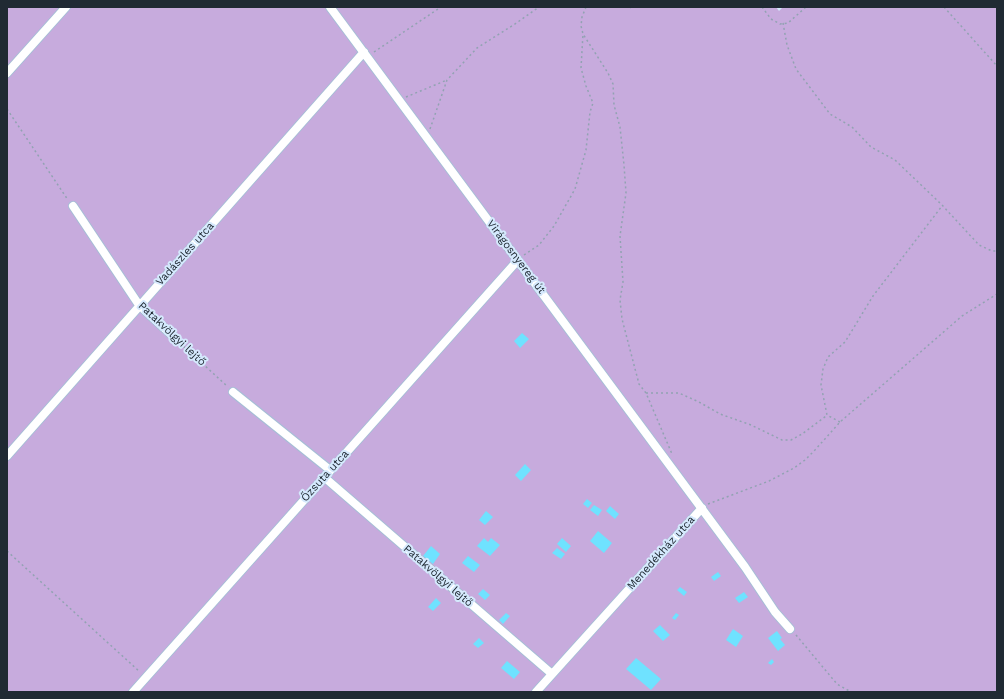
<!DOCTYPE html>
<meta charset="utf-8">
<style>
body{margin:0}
#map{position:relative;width:1004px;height:699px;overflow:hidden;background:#d5e9fd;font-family:"Work Sans",sans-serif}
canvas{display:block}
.frame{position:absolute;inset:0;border:8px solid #202a33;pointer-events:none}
</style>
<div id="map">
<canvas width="1004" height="699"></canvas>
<div class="frame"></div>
</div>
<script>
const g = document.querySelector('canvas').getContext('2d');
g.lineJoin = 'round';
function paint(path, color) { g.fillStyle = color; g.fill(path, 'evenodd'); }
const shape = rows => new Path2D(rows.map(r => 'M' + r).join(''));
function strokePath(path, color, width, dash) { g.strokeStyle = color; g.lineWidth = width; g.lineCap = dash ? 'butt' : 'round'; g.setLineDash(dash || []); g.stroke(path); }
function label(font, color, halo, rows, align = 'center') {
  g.font = font + ' "Work Sans",sans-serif'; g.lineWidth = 4; g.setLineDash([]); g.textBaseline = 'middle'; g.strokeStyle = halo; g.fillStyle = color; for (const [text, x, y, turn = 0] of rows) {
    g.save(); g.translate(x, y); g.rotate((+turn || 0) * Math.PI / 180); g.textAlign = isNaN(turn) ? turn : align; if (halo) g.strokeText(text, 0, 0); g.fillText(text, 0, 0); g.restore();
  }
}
const green = shape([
 [7,7,776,7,779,11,783,7,997,7,997,692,7,692]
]);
const building = shape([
 [522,333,529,339,520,348,514,341],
 [525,464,531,470,521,481,515,475],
 [587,499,592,503,588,508,583,504],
 [594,505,602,510,598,516,590,510],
 [610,506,619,514,615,519,606,511],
 [486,511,493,517,485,525,479,520],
 [598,531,612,543,604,553,590,541],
 [484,538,488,542,491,538,500,545,490,556,477,546],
 [562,538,571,546,566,552,557,544],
 [431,546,440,554,433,564,423,556],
 [557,548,565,554,561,559,552,553],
 [468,556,480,565,474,572,462,563],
 [718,572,721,576,714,581,711,577],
 [680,587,687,592,684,596,677,590],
 [483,589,490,595,485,600,478,594],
 [744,592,748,597,739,603,735,598],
 [436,598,441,603,433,611,428,607],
 [506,613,510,616,503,624,499,620],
 [676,613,679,615,675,620,672,618],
 [660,625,670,635,663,641,653,631],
 [733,629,743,636,736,647,726,640],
 [777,631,782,638,780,639,785,645,778,651,768,638],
 [479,638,484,643,478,648,473,644],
 [636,658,661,679,651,690,626,669],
 [772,659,774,662,771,665,768,663],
 [507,661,520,672,514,679,501,668]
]);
const path = shape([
 [586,7,582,17,581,26,583,34,608,73,613,84,614,105,620,127,624,165,626,193,620,236,623,282,620,300,622,319,639,384,646,393,672,454],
 [630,7,631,8],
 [762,7,771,19,780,24,788,23,806,7],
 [944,7,997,66],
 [783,23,787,45,796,69,830,114,852,127,871,147,895,160,942,205,979,245,992,251,997,251],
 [374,52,441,7],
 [406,97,447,80],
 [7,109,68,200],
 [430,129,447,80,477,48,515,24,539,7],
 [524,255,539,245,554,226,575,189,586,150,590,112,593,103,586,86,581,68,583,34],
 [180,343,227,386],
 [646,393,679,393,699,402,720,414,751,425,782,440,791,440,802,434,826,416],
 [840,422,827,415,821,385,823,369,828,357,845,342,873,296,942,206],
 [708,504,769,481,794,468,805,460,815,450,840,422,962,316,997,294],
 [7,551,140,672],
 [796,635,837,684,851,692]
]);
const minor = shape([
 [330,7,745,567,775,612,790,629],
 [7,73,66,7],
 [73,206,139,305,174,337],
 [233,392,330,470],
 [7,456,364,52],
 [324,477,552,674],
 [133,692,518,260],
 [536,692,702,508]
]);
const streetNames = [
 ["Vadászles utca",185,254,-48],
 ["Virágosnyereg út",516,257,53],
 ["Patakvölgyi lejtő",172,334,43],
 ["Őzsuta utca",325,476,-48],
 ["Menedékház utca",661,553,-48],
 ["Patakvölgyi lejtő",438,576,41]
];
paint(green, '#c7abdd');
paint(building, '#6fe2ff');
strokePath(minor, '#a6bed6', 10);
strokePath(path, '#92a2b2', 1.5, [2, 3]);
strokePath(minor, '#fff', 8);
label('11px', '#202a33', '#d5e9fd', streetNames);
</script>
